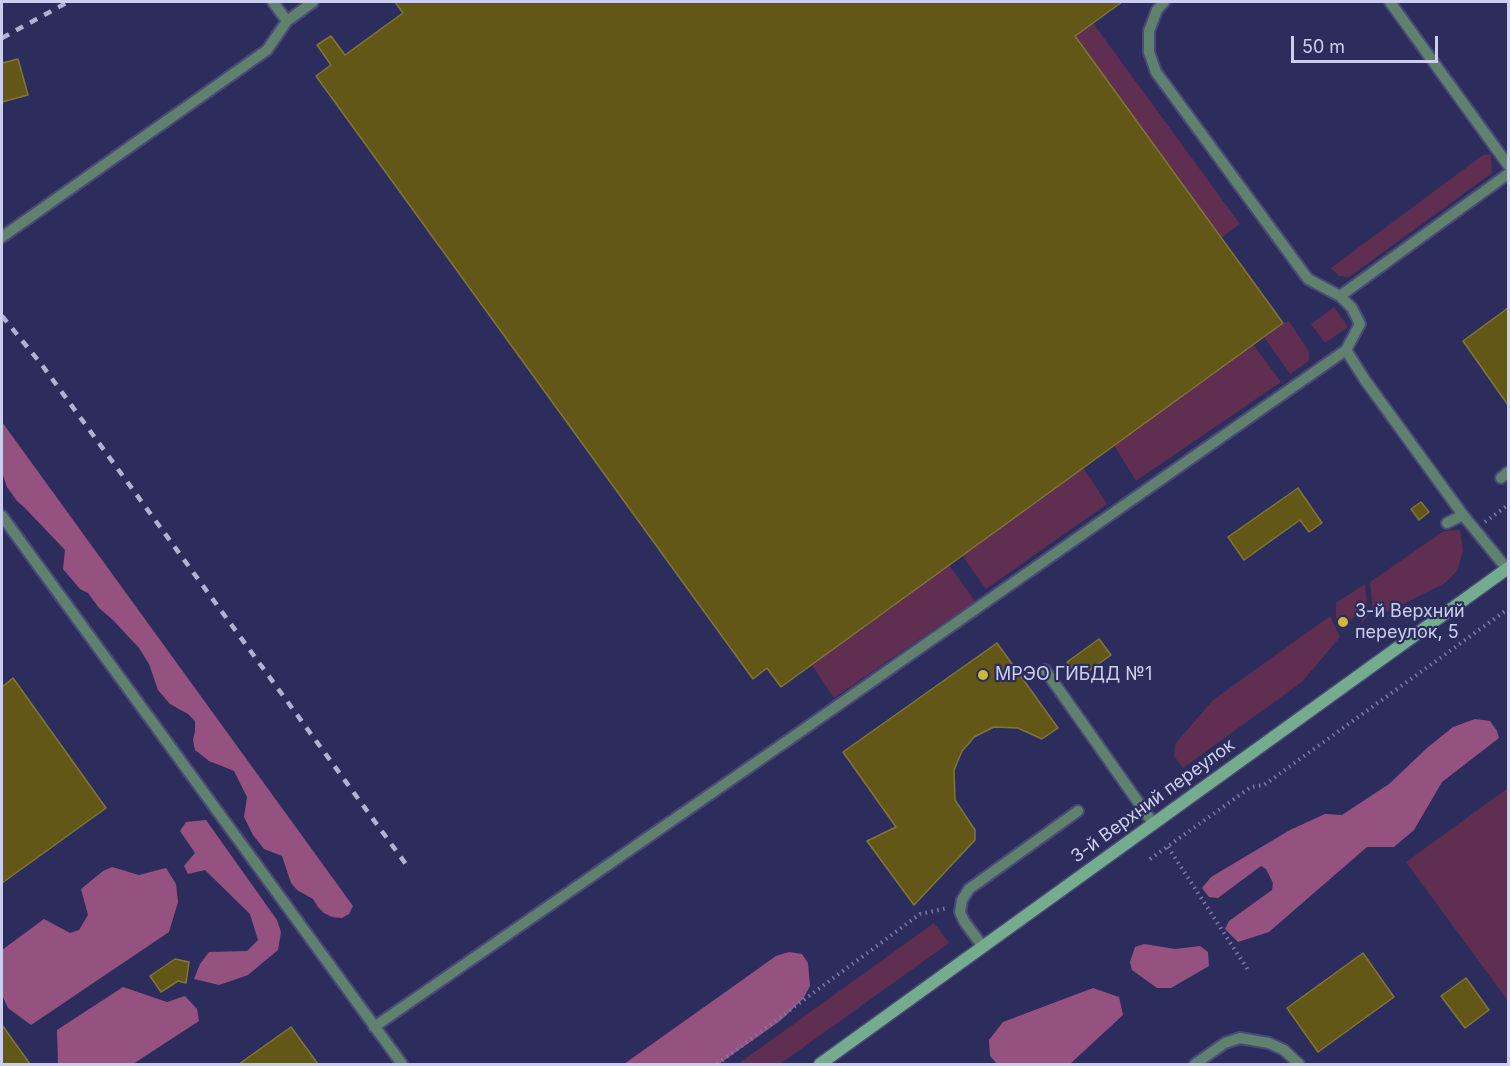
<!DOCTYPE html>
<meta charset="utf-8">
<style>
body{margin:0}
#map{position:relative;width:1510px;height:1066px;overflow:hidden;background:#2c2d5d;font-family:Inter,sans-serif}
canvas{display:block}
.frame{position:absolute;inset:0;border:3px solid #cbcfed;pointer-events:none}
.scale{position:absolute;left:1291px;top:36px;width:147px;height:27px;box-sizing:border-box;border:3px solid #cbcfed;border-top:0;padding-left:8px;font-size:18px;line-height:21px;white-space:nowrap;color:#cbcfed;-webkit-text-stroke:4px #2c2d5d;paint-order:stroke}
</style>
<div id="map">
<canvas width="1510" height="1066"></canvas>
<div class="frame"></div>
<div class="scale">50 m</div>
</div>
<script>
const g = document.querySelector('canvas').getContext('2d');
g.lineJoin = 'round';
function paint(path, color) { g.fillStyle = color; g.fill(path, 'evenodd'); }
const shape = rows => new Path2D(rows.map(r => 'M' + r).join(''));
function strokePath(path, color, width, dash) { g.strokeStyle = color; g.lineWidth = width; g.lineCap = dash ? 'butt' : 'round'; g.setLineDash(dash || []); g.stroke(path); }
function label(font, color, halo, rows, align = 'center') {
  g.font = font + ' Inter,sans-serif'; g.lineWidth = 4.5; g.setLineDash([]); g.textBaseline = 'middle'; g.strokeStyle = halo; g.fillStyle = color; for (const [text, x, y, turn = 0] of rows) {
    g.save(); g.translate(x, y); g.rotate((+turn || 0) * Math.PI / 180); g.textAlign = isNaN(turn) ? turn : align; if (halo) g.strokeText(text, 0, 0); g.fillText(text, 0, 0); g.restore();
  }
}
const green = shape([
 [1093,23,1240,224,1221,238,1075,36],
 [1491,154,1492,173,1349,277,1339,276,1331,268,1483,155],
 [1334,307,1348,327,1325,343,1311,324],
 [1289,321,1309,352,1309,361,1290,374,1264,337,1283,323],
 [1253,344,1281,382,1136,481,1114,445],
 [1083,467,1107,504,986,589,962,555],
 [1460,530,1463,551,1457,571,1445,583,1385,613,1373,613,1370,582,1444,531],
 [949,565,975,601,834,698,812,665],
 [1365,584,1368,616,1363,622,1358,614,1341,628,1336,617,1336,603],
 [1330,616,1340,637,1302,682,1183,768,1174,756,1175,744,1213,700],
 [1508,788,1508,1001,1406,862],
 [934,923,949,943,780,1064,738,1064]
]);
const forest = shape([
 [2,422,353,906,349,914,342,918,332,917,324,913,318,907,313,899,297,890,291,883,282,856,264,849,253,835,244,817,247,797,234,771,209,761,195,750,193,740,195,731,195,721,188,714,170,704,158,690,149,664,139,648,113,620,99,608,88,593,80,589,63,569,65,550,24,507,17,501,7,487,2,473],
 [1475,719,1490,721,1497,731,1499,738,1442,782,1414,830,1394,847,1367,847,1269,932,1238,942,1225,929,1229,921,1272,890,1273,883,1266,869,1261,866,1218,898,1209,897,1202,888,1211,877,1290,830,1325,814,1342,815,1389,784,1427,748,1453,727],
 [206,820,277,920,281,932,278,950,248,975,219,985,194,979,200,964,209,952,247,951,258,940,250,914,205,870,188,874,184,866,195,853,180,831,186,822],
 [112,867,139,875,166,868,176,884,178,902,169,932,31,1025,8,1008,2,995,2,950,44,919,70,933,79,930,88,915,81,889,103,871],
 [1144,944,1175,949,1200,946,1208,952,1209,966,1171,988,1157,988,1132,970,1130,962,1135,947],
 [789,952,802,954,808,963,810,986,803,999,780,1021,719,1064,624,1064,776,956],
 [123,987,167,1002,185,996,197,1009,199,1021,133,1064,58,1064,57,1030],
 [1093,988,1119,997,1123,1015,1070,1064,997,1064,990,1056,989,1040,1003,1022]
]);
const building = shape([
 [395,2,1122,2,1075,36,1283,323,781,687,767,668,753,679,316,76,331,65,317,45,331,36,345,55,403,13,395,2],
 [18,59,28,95,2,102,2,63,18,59],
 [1508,308,1508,405,1463,341,1508,308],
 [1298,488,1322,523,1309,532,1300,520,1244,560,1228,537,1298,488],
 [1421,502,1429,512,1419,520,1411,509,1421,502],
 [1099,639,1111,655,1079,678,1067,662,1099,639],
 [997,643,1058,728,1042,739,1018,728,994,727,974,737,970,742,962,751,954,770,955,800,975,830,975,840,914,905,867,841,896,827,843,752,997,643],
 [13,678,106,808,2,883,2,687,13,678],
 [1363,953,1394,997,1318,1052,1287,1008,1363,953],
 [175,959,189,962,186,983,178,981,161,992,150,976,175,959],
 [1466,978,1489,1010,1465,1028,1441,996,1466,978],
 [2,1025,30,1064,2,1064,2,1025],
 [291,1027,318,1064,239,1064,291,1027]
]);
const path = shape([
 [1485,522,1508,505],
 [1168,847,1248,970],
 [1150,859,1251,787,1264,785,1508,609],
 [717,1064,920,914,948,908]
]);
const lane = shape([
 [273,2,287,21],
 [1164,2,1157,10,1149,31,1149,52,1156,72,1308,279,1340,296],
 [1390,2,1508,165],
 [2,237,267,50,287,21,313,2],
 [1346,350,1365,380,1463,515,1508,570],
 [1501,478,1508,472],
 [2,516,402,1064],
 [1447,523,1463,515],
 [1045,670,1153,823],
 [983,947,964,921,960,912,962,900,969,889,1078,811],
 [374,1027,787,741,1346,350,1360,324,1352,308,1340,296,1508,174],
 [1195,1064,1225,1043,1240,1038,1269,1043,1284,1050,1299,1064]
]);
const secondary = shape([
 [820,1064,1508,568]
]);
const rail = shape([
 [2,38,68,2],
 [2,316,42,365,408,867]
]);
const markers = [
 [1343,622,6,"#cdb938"],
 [983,675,6,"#cdb938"]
];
const poiNames = [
 ["3-й Верхний",1355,612],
 ["переулок, 5",1355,633],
 ["МРЭО ГИБДД №1",995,675]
];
const streetNames = [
 ["3-й Верхний переулок",1153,801,-36]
];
paint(green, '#5f2e51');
paint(forest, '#955280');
paint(building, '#625717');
strokePath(building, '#817638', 1.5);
strokePath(lane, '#494a77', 14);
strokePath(secondary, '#494a77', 15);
strokePath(path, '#797ca3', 4, [1.5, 4.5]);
strokePath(lane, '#5f816e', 10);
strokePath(secondary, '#75ac8e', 12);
strokePath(rail, '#afb2d3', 4.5, [8, 8]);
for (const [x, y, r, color] of markers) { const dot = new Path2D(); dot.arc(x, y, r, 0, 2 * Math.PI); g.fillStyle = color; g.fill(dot); strokePath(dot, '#2c2d5d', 2); }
label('18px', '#cbcfed', '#2c2d5d', poiNames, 'left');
label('18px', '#cbcfed', '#2c2d5d', streetNames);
</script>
